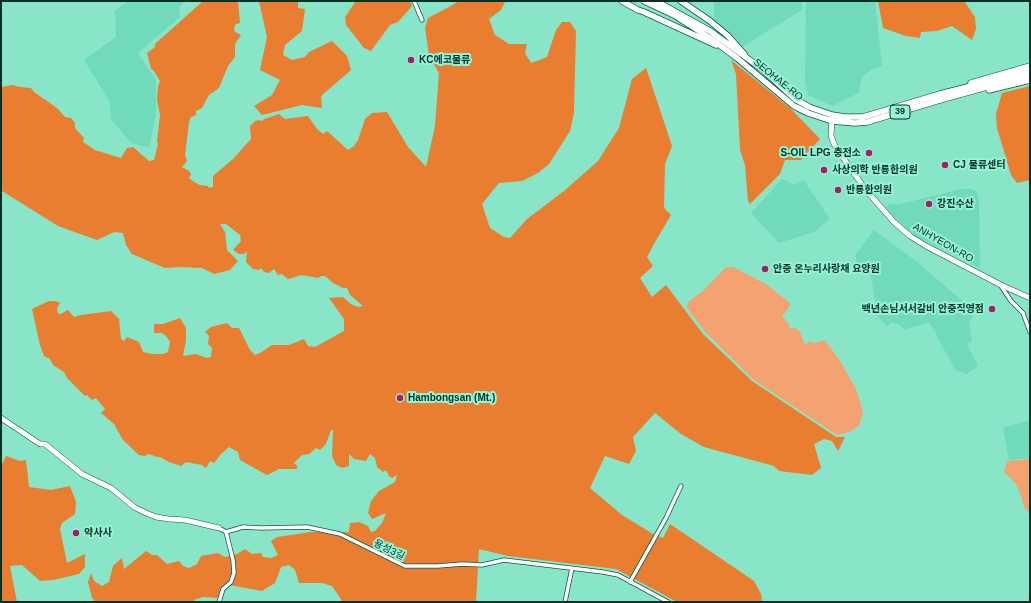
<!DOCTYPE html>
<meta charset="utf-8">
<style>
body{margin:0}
#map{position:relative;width:1031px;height:603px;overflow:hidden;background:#88e5c8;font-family:Arial,sans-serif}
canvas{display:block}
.frame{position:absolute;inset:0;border:2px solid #073126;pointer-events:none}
</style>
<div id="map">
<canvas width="1031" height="603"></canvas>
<div class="frame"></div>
</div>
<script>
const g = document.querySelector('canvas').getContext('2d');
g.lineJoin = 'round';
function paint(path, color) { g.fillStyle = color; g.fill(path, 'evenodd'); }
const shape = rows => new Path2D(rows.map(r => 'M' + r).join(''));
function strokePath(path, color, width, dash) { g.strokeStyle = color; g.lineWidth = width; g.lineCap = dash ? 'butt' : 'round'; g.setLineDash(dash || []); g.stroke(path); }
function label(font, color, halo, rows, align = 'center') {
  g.font = font + ' Arial,"Noto Sans KR",sans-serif'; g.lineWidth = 4; g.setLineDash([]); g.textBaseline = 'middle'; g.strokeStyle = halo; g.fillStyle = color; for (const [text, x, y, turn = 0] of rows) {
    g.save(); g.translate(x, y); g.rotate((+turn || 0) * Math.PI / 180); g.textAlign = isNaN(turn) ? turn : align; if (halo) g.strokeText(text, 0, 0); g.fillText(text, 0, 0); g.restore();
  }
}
const built = shape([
 [128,1,185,1,179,7,180,17,138,53,156,80,156,114,149,148,131,143,111,119,110,102,84,60,116,37,115,11],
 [714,1,802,1,802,10,742,47,714,20],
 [806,1,875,1,882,66,872,69,862,77,859,93,832,106,808,95,805,80],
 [782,179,794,185,801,181,805,182,830,219,814,232,779,243,751,213],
 [960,189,971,189,976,191,979,200,980,268,917,237,894,217,886,207,889,204,899,204,909,202],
 [874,230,916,261,973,310,972,318,969,322,972,341,967,343,978,366,967,374,956,371,929,322,904,330,899,324,891,323,887,326,878,317,871,277,856,262,856,254],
 [1030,420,1030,458,1009,460,1003,428]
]);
const green = shape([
 [733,267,766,284,791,304,782,317,789,324,790,329,795,327,800,332,805,345,810,341,815,343,825,340,840,361,856,389,863,412,859,426,849,432,837,435,754,380,706,333,687,308,688,302,703,291,725,268],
 [1030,459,1030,513,1025,509,1020,493,1016,484,1004,472,1007,461]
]);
const forest = shape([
 [203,1,238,1,240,23,236,24,234,28,235,32,241,35,235,44,235,57,228,66,219,88,209,95,202,108,196,111,196,115,191,117,189,122,185,155,187,161,182,167,189,171,191,174,189,178,194,182,200,185,208,186,209,188,213,187,213,176,233,159,251,139,250,126,255,121,259,120,263,121,264,119,279,114,285,119,308,116,317,129,323,134,327,131,348,150,354,146,358,140,365,119,372,113,387,112,408,147,426,167,435,126,439,73,429,55,425,28,428,18,449,7,459,1,505,2,501,10,489,19,495,35,509,44,527,44,525,53,531,63,547,57,556,30,562,22,570,22,576,31,574,113,570,131,549,164,538,173,522,181,499,183,482,204,490,228,504,237,510,238,527,219,564,191,598,161,619,128,632,79,646,68,672,146,665,164,664,208,671,215,655,242,647,257,653,266,640,278,652,297,666,285,703,334,752,381,836,437,845,437,838,451,832,441,824,439,814,444,821,468,812,475,779,471,774,466,704,447,681,434,655,413,633,437,636,451,629,464,605,456,590,488,622,515,653,534,663,538,670,524,754,581,761,594,762,602,677,602,616,569,508,556,479,549,476,602,343,602,332,586,322,583,299,583,295,570,289,565,281,567,275,583,262,591,224,584,217,598,203,597,194,600,194,602,96,602,92,598,88,582,91,573,94,581,102,586,109,582,113,566,122,558,124,569,146,551,152,555,157,555,167,564,179,561,183,566,189,568,197,564,201,556,218,553,225,557,237,554,245,549,252,554,261,553,263,557,271,558,278,555,271,541,277,537,311,532,349,532,350,523,359,522,368,526,371,532,375,531,382,523,386,513,372,519,368,513,371,501,379,491,395,482,397,475,392,478,389,476,386,470,383,472,377,467,375,458,370,454,366,461,354,459,349,454,349,466,342,468,336,465,332,456,333,430,331,430,326,444,320,450,316,448,309,454,302,455,294,463,298,467,296,469,279,469,267,475,240,460,238,452,229,447,221,454,214,463,210,461,206,468,202,465,186,462,181,466,169,462,160,457,157,457,149,454,145,456,139,455,123,440,114,424,101,413,105,409,96,398,92,400,87,395,85,396,67,378,64,372,53,365,50,359,44,356,40,345,32,309,49,301,55,301,60,303,57,308,58,314,61,314,68,310,74,317,81,315,111,311,119,319,121,339,124,341,127,337,139,342,143,352,152,354,163,354,168,352,170,342,166,336,162,333,154,333,154,324,163,324,180,318,186,328,186,340,183,356,196,354,207,358,211,357,212,348,208,344,209,336,205,332,211,327,227,323,232,328,239,328,250,350,255,355,260,353,272,345,289,345,304,339,308,346,315,347,344,331,344,319,329,298,343,297,351,304,358,307,363,306,350,295,347,288,343,288,333,283,325,276,321,276,318,278,302,275,288,279,282,274,278,275,274,269,269,273,264,272,261,268,259,270,253,269,246,262,247,251,244,254,239,254,233,250,241,241,240,235,226,224,220,224,225,232,227,250,238,261,230,270,214,274,202,268,179,267,165,268,132,254,126,245,123,233,114,232,97,240,58,226,2,191,1,191,1,87,12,85,20,87,31,88,34,92,57,108,65,117,71,118,75,123,75,128,84,138,83,142,95,150,121,158,127,148,133,147,149,161,154,160,158,144,157,141,160,115,157,100,158,86,160,81,154,71,151,69,147,53,155,47,155,44],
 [259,1,298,1,298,8,305,9,302,31,285,45,283,55,292,60,305,57,309,52,332,41,347,56,351,70,321,96,322,108,302,105,262,115,254,106,272,95,280,80,260,70,267,37],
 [356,1,410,1,412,6,398,22,390,25,371,51,364,48,346,25,345,17],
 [878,1,964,1,975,17,976,29,972,40,952,26,937,31,921,32,920,38,906,36,883,28],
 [731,60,790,108,820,139,801,160,785,160,780,174,750,204,748,201,745,165,740,150,736,74],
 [1030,86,1030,180,1017,183,1011,175,997,128,996,114,1002,93],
 [6,456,20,461,26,460,29,487,51,490,70,486,76,502,75,514,62,523,60,529,67,563,85,554,85,567,79,574,53,580,40,581,22,565,10,566,17,602,1,602,1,466]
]);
const street = shape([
 [414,1,422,20],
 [1001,286,1011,301,1023,313,1030,332],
 [226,532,243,527,261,528,307,527,340,534,405,566,438,566,462,564,482,565,504,560,603,572,618,575,668,602],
 [630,582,666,518,681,486],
 [219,602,223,589,231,582,234,573,233,560,226,532,219,528],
 [565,602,572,568]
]);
const secondary = shape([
 [832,117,831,136,835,146,865,189,894,222,910,236,926,246,1001,285,1030,298],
 [1,418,40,444,45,444,82,474,111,488,134,507,146,513,156,517,169,519,185,520,219,528]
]);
const primary = shape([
 [622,1,638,10,644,12,716,45],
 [644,1,674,15,710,38,737,58,794,106,808,113,832,121,855,123,867,122,940,100,1030,75],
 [656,1,710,31,762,69,795,99,809,107,832,115,845,117,863,117,940,94,1030,71],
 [681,1,710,21,728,36,744,54],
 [971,83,1030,66],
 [989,90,1030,80]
]);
const markers = [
 [411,60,4,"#a41e6b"],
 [869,153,4,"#a41e6b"],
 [945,165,4,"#a41e6b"],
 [824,170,4,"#a41e6b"],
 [838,190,4,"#a41e6b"],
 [929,204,4,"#a41e6b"],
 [765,269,4,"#a41e6b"],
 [992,309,4,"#a41e6b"],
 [400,398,4,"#a41e6b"],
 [76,533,4,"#a41e6b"]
];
const shields = [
 [900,112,20]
];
const shieldNames = [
 ["39",900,112]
];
const poiNames = [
 ["KC에코물류",419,60],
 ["S-OIL LPG 충전소",861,153,"right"],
 ["CJ 물류센터",953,165],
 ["사상의학 반룡한의원",832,170],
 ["반룡한의원",846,190],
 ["강진수산",937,204],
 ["안중 온누리사랑채 요양원",773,269],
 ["백년손님서서갈비 안중직영점",984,309,"right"],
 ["Hambongsan (Mt.)",408,398],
 ["약사사",84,533]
];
const streetNames = [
 ["SEOHAE-RO",778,80,39],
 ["ANHYEON-RO",943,243,30],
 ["용성3길",389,550,26]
];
paint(built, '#71daba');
paint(green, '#f4a26f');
paint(forest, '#e97d30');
strokePath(street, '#065a47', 5);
strokePath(secondary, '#065a47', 6);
strokePath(primary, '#065a47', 7);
strokePath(street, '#fff', 3.5);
strokePath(secondary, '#fff', 5);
strokePath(primary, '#fff', 5.5);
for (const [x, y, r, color] of markers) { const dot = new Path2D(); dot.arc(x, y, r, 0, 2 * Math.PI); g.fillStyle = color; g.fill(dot); strokePath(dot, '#96f2d5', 1.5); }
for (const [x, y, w] of shields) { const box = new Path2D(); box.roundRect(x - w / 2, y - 7, w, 14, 3); g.fillStyle = '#96f2d5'; g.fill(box); strokePath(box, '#073126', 1); }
label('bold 9px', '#073126', null, shieldNames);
label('bold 10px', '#073126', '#96f2d5', poiNames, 'left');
label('10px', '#073126', '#96f2d5', streetNames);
</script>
